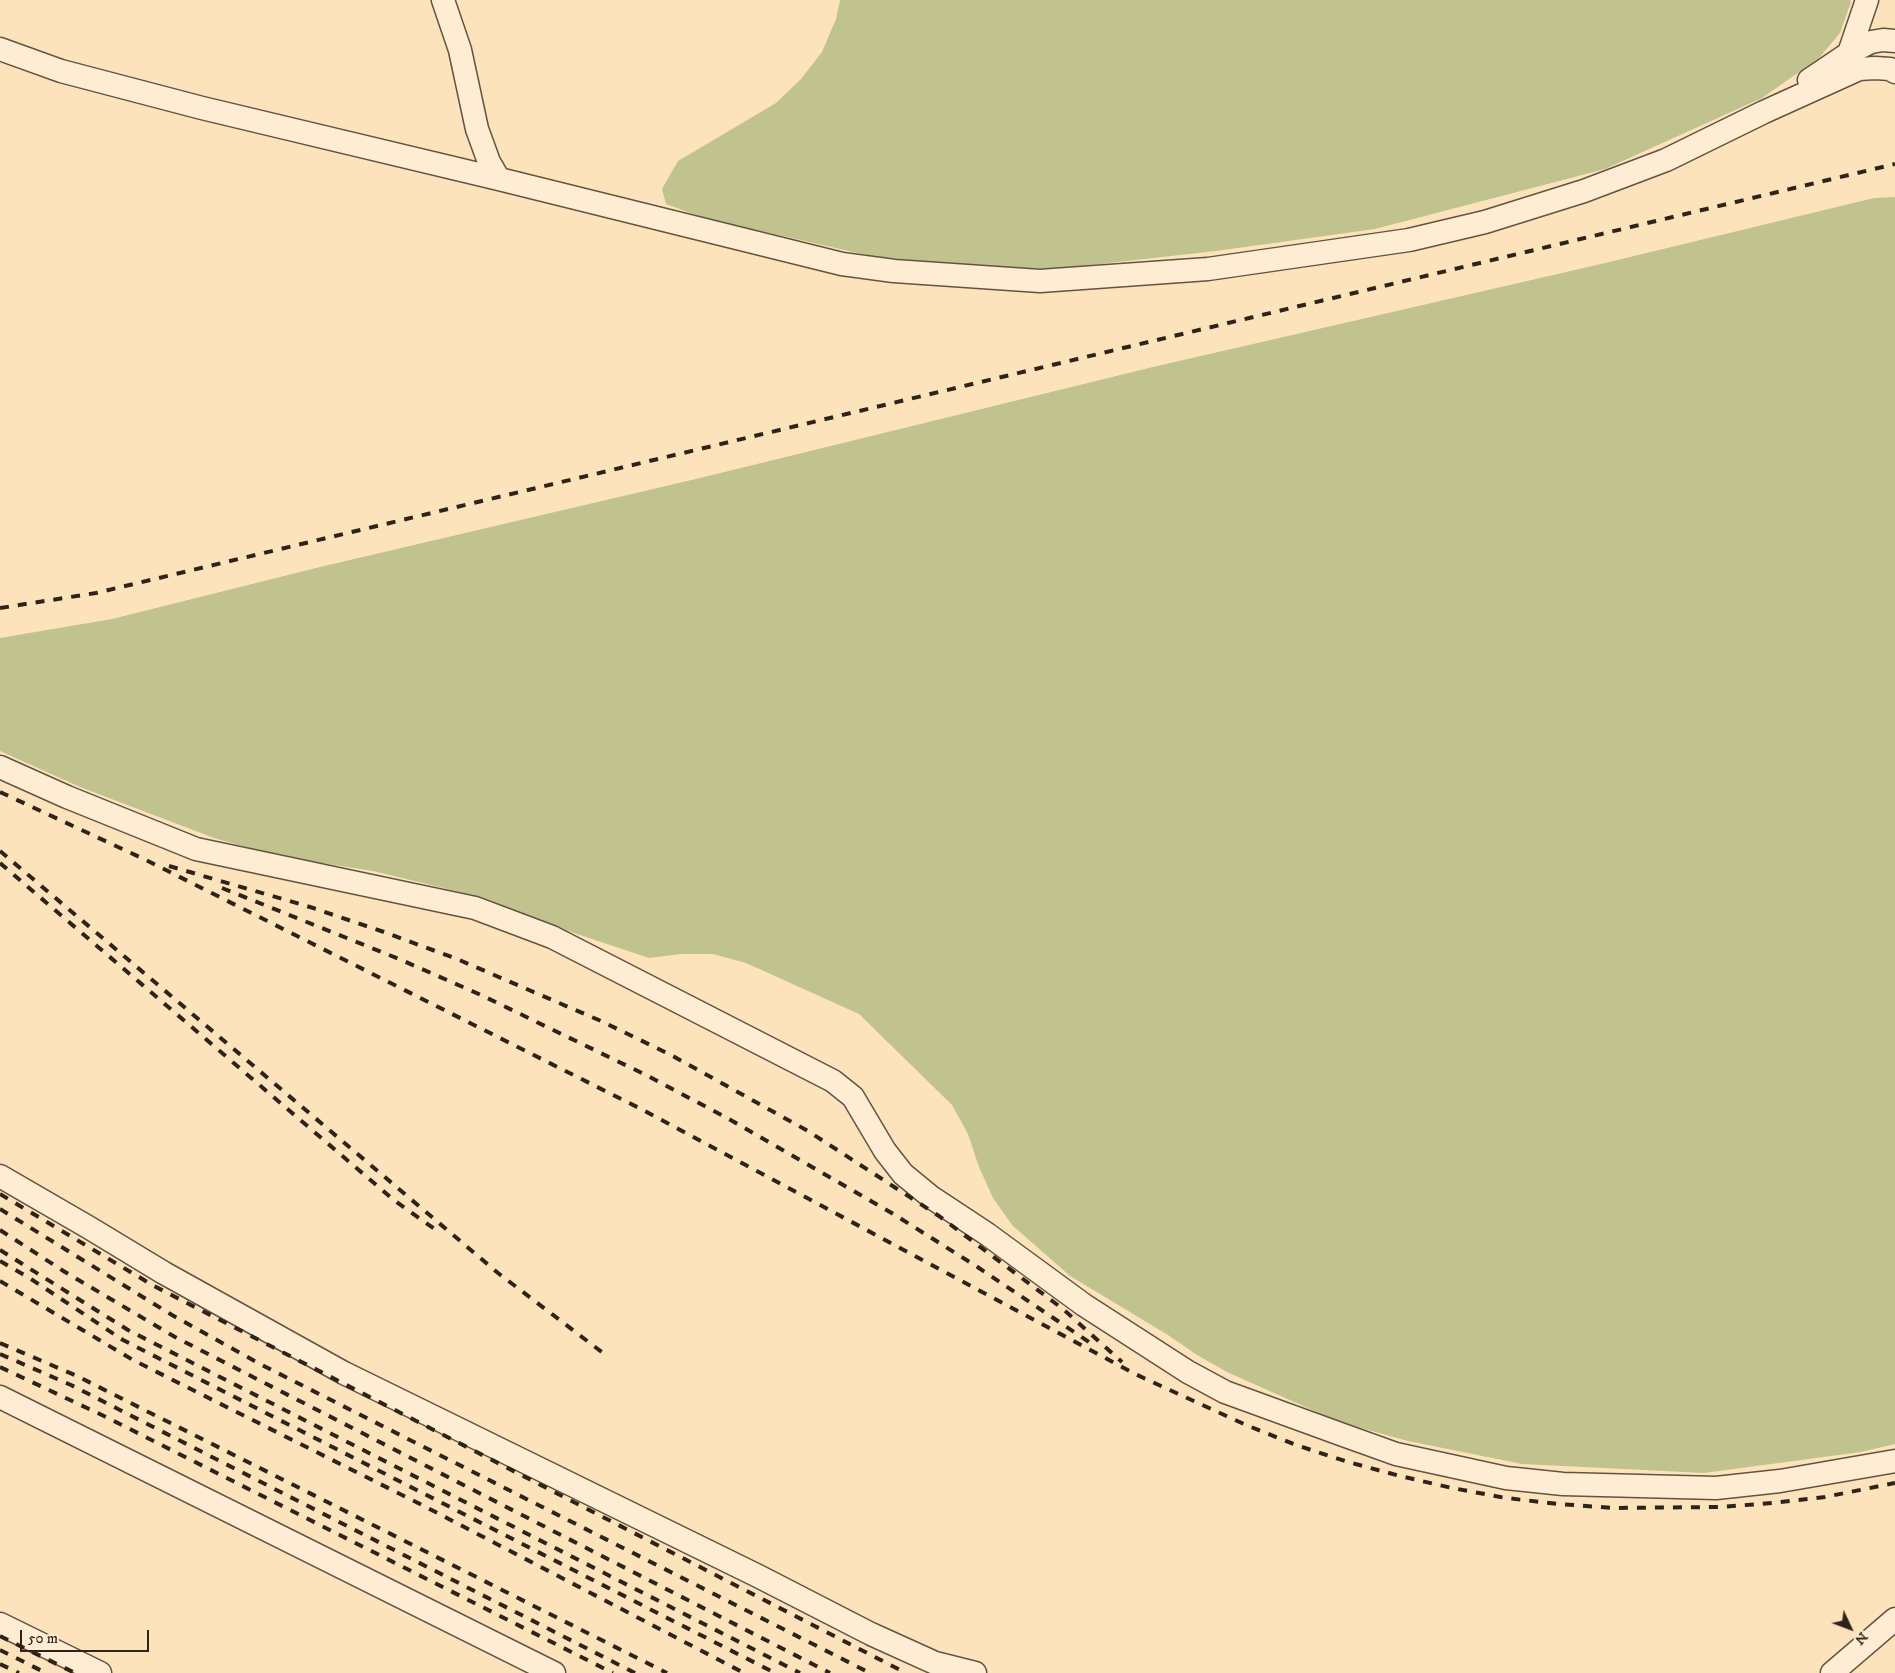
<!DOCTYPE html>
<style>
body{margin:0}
#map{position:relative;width:1895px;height:1673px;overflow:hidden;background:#fde3bc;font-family:"IM FELL DW Pica",serif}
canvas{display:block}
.north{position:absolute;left:1825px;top:1603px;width:50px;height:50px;-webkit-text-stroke:4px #feedd3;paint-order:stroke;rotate:133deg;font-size:14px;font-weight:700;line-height:20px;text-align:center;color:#2e2319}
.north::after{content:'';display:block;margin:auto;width:18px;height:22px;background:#2e2319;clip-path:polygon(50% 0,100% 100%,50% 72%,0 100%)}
.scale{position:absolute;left:20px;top:1630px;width:129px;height:22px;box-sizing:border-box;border:2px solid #2e2319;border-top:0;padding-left:6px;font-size:15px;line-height:18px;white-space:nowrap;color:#2e2319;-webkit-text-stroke:4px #feedd3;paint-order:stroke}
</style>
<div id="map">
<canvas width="1895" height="1673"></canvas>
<div class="north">N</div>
<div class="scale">50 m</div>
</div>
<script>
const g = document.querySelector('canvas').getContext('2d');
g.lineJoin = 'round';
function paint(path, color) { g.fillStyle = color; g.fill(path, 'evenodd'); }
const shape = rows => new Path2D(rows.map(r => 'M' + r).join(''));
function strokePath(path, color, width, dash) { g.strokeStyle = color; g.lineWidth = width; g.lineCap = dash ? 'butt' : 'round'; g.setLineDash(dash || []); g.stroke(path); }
const green = shape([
 [840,0,1850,0,1851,2,1840,33,1819,58,1762,98,1605,169,1375,229,1216,251,1082,266,1040,269,884,259,704,218,666,204,662,189,678,161,776,103,801,79,822,52,836,19],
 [1895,197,1895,1444,1861,1452,1704,1473,1522,1464,1408,1441,1339,1422,1227,1372,1197,1355,1168,1335,1070,1276,1012,1225,993,1198,979,1167,968,1134,952,1105,859,1014,746,963,713,954,681,954,649,958,553,926,485,898,373,871,277,856,214,838,80,787,0,751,0,638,112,619,320,567,700,478,1153,367,1601,264,1841,206,1874,198]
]);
const minor = shape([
 [443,0,460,50,477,129,489,162,499,179],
 [0,49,61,71,202,108,499,179,842,264,894,271,1040,281,1208,269,1409,240,1485,222,1584,191,1666,160,1764,112,1859,69,1875,68,1890,69,1895,72],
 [1848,61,1849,53,1867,0],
 [1809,80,1849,53,1871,42,1883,40,1895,41],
 [0,767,67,797,196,849,475,908,552,937,833,1081,853,1097,885,1151,903,1174,931,1197,987,1234,1084,1305,1188,1372,1225,1392,1343,1435,1396,1454,1506,1478,1563,1484,1716,1488,1780,1481,1895,1461],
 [0,1176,88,1227,164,1273,344,1373,758,1576,871,1634,935,1663,975,1673],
 [0,1397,554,1673],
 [0,1624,100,1673],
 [1832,1673,1895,1619]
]);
const rail = shape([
 [0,608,96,593,1895,164],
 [0,792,146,860,643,1110,1135,1374,1246,1425,1296,1445,1348,1462,1400,1476,1452,1488,1506,1498,1559,1504,1613,1508,1720,1507,1773,1503,1825,1497,1895,1483],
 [0,851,498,1273,603,1353],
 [0,863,395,1201,436,1230],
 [169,866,310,907,384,932,457,959,601,1021,671,1055,808,1131,939,1216,1063,1309,1122,1362],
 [222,888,399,959,481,995,644,1074,729,1119,895,1215,976,1266,1092,1344],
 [0,1194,154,1286,906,1673],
 [0,1209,172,1315,260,1364,870,1673],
 [0,1230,65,1272,175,1337,830,1673],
 [0,1250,128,1330,800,1673],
 [0,1261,31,1279,123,1340,775,1673],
 [0,1281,133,1360,422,1505,744,1673],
 [0,1343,77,1376,667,1673],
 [0,1354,71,1385,635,1673],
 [0,1367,104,1416,613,1673],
 [0,1636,75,1673],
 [0,1650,46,1673],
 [0,1664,19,1673]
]);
paint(green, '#c1c38f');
strokePath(minor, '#625342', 25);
strokePath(minor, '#feedd3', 22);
strokePath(rail, '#2e2319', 4, [9, 9]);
</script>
